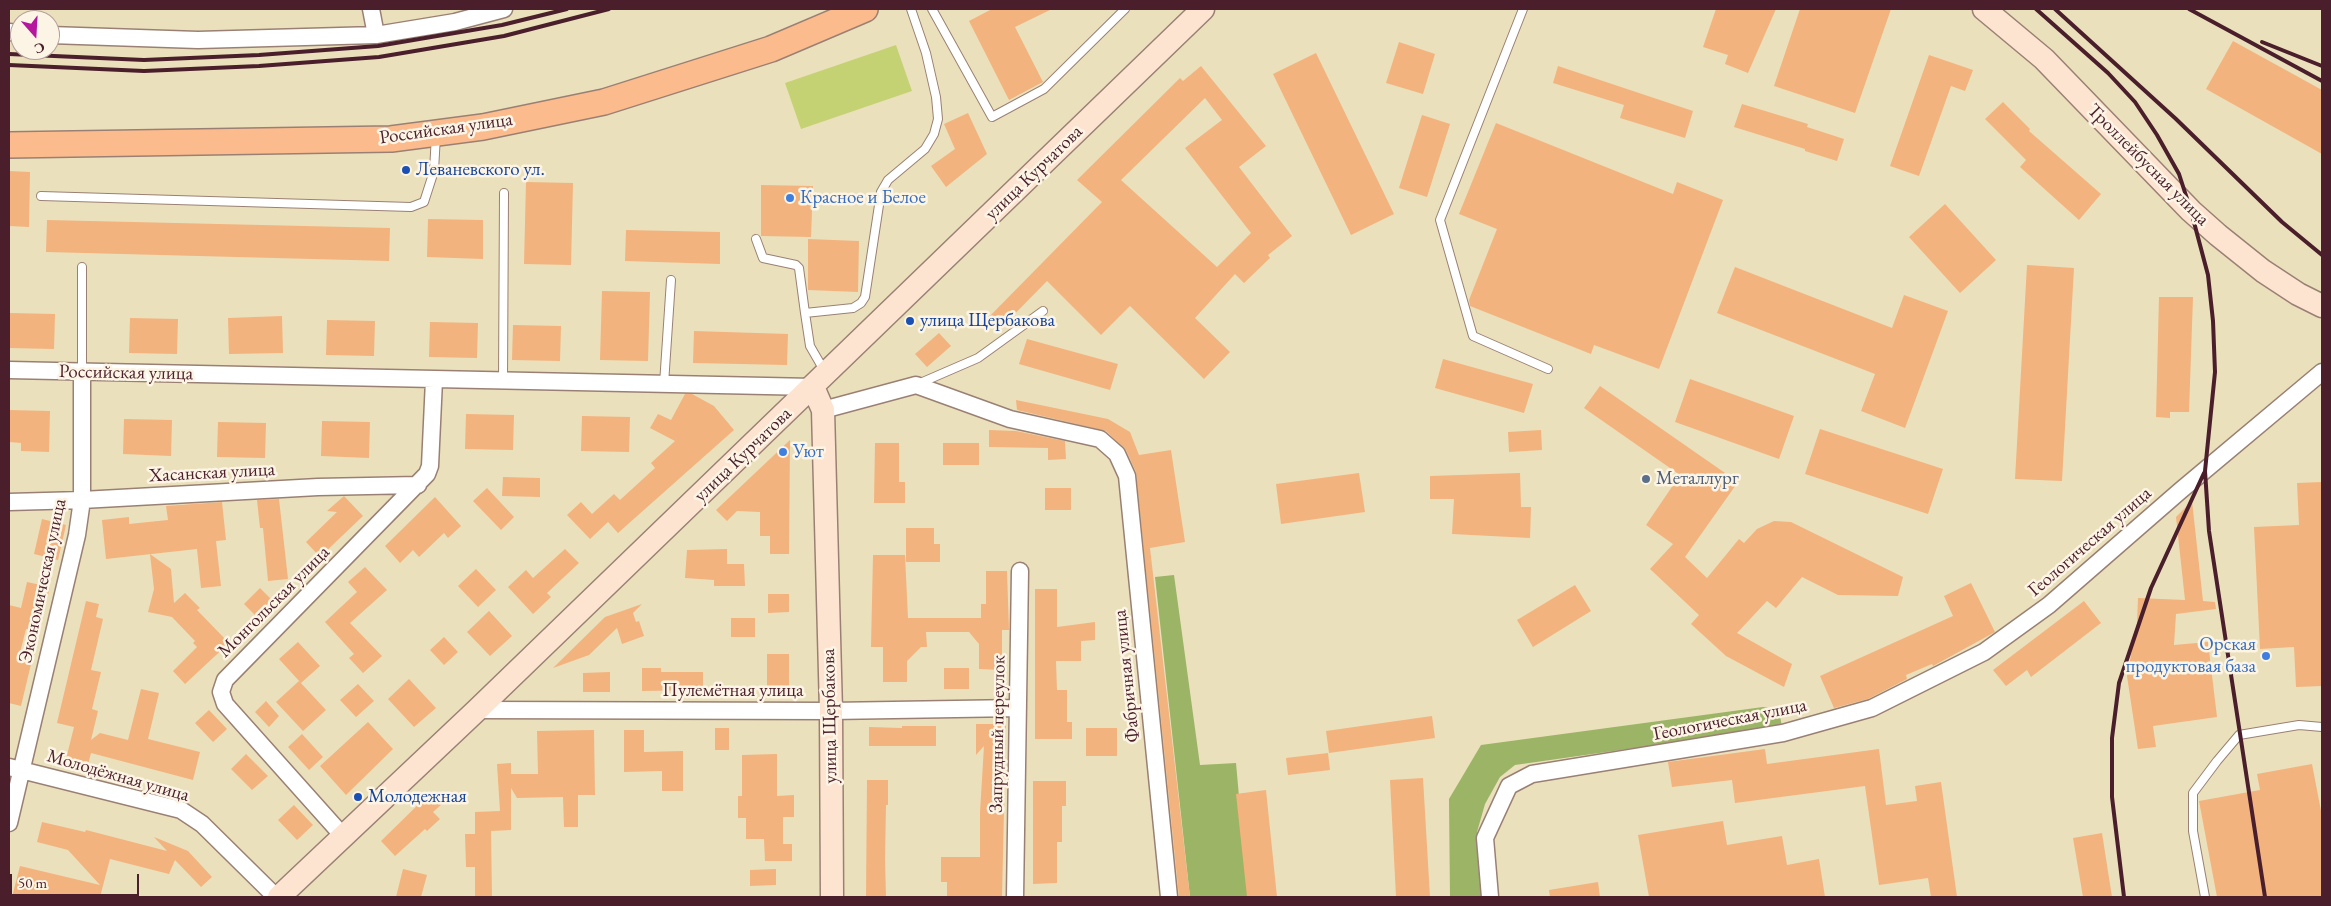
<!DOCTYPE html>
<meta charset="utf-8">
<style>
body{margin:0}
#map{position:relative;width:2331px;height:906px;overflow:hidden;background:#ebe0bc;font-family:"EB Garamond",serif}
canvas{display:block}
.frame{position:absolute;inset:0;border:10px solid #4a1f2b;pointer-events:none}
.north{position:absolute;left:10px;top:10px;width:50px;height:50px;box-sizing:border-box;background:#fcf5e5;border:1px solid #b59f9b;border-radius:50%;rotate:161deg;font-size:14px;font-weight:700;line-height:20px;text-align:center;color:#4a1f2b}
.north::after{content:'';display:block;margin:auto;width:18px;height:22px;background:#b5179e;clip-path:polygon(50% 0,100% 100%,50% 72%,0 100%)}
.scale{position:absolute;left:10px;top:874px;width:129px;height:22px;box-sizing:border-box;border:2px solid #4a1f2b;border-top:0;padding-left:6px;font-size:15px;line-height:18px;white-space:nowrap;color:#4a1f2b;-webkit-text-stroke:4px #fcf5e5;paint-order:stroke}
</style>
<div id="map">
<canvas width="2331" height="906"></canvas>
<div class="frame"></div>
<div class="north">С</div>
<div class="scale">50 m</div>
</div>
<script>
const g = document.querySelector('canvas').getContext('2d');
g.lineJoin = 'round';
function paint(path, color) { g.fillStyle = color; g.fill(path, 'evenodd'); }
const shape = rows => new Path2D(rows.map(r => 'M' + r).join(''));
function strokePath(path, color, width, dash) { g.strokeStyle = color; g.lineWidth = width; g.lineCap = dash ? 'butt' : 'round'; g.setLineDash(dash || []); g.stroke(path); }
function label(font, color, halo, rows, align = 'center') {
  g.font = font + ' "EB Garamond",serif'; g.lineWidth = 5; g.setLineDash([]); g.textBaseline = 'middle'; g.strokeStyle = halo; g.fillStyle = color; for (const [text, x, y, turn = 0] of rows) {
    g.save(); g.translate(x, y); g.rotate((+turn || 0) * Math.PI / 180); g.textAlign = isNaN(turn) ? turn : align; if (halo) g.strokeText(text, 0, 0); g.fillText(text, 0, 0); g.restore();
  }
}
const green = shape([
 [896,45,912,91,801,129,785,83]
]);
const forest = shape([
 [1174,575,1200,765,1236,763,1248,897,1190,897,1155,577],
 [1763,707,1779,710,1782,727,1515,765,1500,777,1485,804,1477,832,1482,897,1450,897,1449,799,1481,745]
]);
const building = shape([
 [992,9,1052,9,1015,27,1043,82,1009,100,969,21],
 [1716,9,1776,9,1748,73,1725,64,1728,55,1703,47],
 [1800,9,1891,9,1855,113,1774,86],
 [2233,41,2322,90,2322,154,2206,89],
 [1399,42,1435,54,1423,94,1386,83],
 [1316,53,1394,214,1351,235,1273,74],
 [1929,55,1973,70,1965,91,1951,86,1919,176,1890,166],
 [1201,66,1266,146,1239,167,1292,236,1268,255,1270,258,1244,283,1235,274,1195,318,1230,352,1204,379,1130,306,1101,335,1047,281,998,331,986,320,1102,202,1077,180,1180,78,1183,81],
 [1205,98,1222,120,1185,148,1251,233,1217,267,1121,180],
 [1558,66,1693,111,1685,138,1620,118,1624,105,1553,83],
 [2003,102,2030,129,2029,131,2101,194,2079,220,2020,167,2026,160,1985,119],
 [1742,104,1808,124,1807,127,1844,139,1837,161,1805,151,1805,149,1734,127],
 [968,113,987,154,946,187,931,166,955,149,944,124],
 [1422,115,1450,124,1427,197,1399,188],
 [1496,123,1673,194,1677,182,1723,200,1659,369,1594,345,1591,354,1470,306,1469,300,1497,229,1459,214],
 [9,171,30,172,29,227,9,226],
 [526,182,573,183,571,265,524,264],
 [761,185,813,186,811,237,761,236],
 [1945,204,1996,260,1960,293,1909,237],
 [428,219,483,220,483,259,427,257],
 [47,220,390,228,389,261,46,252],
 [626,230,720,232,720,264,625,261],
 [808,239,859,241,858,292,808,290],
 [2027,265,2074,268,2062,481,2015,479],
 [1735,267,1892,328,1904,295,1948,311,1905,428,1861,411,1875,374,1717,313],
 [602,291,650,292,648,361,600,360],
 [2159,297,2193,297,2189,412,2170,412,2170,418,2156,417],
 [9,313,55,314,54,349,9,348],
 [282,316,283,353,229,354,228,318],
 [130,318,178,319,177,354,129,353],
 [327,320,375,321,374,356,326,355],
 [430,322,478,323,477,358,429,357],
 [513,325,561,326,560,361,512,360],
 [694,331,788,334,787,365,693,363],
 [939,333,951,346,927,367,915,354],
 [1027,339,1118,364,1110,390,1019,364],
 [1443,359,1533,384,1524,413,1435,388],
 [1690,379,1794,416,1779,459,1675,422],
 [1600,386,1738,482,1685,557,1707,578,1739,539,1744,543,1757,529,1774,521,1791,522,1903,577,1898,596,1838,595,1802,577,1776,608,1767,601,1737,633,1792,664,1784,687,1726,656,1691,624,1699,615,1650,569,1673,544,1646,525,1680,475,1584,408],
 [685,394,692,394,714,406,734,430,618,533,608,522,590,539,567,515,581,502,592,514,614,494,620,500,655,468,651,463,675,441,650,428,658,414,671,420],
 [1016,400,1108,419,1130,432,1139,455,1171,450,1185,542,1150,548,1190,897,1179,897,1136,472,1126,450,1106,431,1017,410],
 [9,410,50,411,49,452,21,451,21,443,9,442],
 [466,414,514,415,513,450,465,449],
 [582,416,630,417,629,452,581,451],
 [124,419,172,420,171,456,123,454],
 [322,421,370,422,369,458,321,456],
 [218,422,266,423,265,458,217,457],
 [1820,429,1943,469,1928,514,1805,474],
 [989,430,1016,431,1065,441,1066,459,1048,460,1048,448,989,447],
 [1541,430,1542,450,1509,452,1508,432],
 [790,440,789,554,770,554,770,536,760,536,760,512,737,511,727,521,716,510],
 [875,443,899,443,899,482,905,482,905,503,874,503],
 [943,443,979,443,979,465,943,465],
 [1359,473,1365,512,1281,524,1276,484],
 [1520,473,1521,507,1531,507,1530,538,1452,534,1454,499,1430,499,1430,476],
 [503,477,540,478,540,497,502,496],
 [2322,482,2322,686,2296,687,2294,647,2260,649,2254,527,2299,525,2297,483],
 [487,488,514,517,501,530,473,501],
 [1045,488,1071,488,1071,510,1045,510],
 [344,496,363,516,320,557,306,542,337,512,327,511],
 [435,497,461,526,448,538,444,533,419,557,413,550,400,563,385,546],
 [279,499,288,579,268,581,263,528,260,528,257,500],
 [2192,501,2203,601,2215,602,2216,609,2176,614,2174,645,2208,642,2217,717,2153,726,2156,747,2138,749,2127,676,2137,623,2138,598,2185,600,2176,517],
 [222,502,226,540,216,541,221,586,201,588,197,549,106,559,102,520,129,517,129,524,168,520,166,506],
 [42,519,66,525,58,560,34,554],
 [906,528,934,528,934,544,940,544,940,562,906,562],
 [565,549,579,563,547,593,551,597,533,614,508,587,526,570,533,578],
 [727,549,727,564,744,564,745,586,714,586,714,580,685,578,687,550],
 [150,554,171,569,174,603,185,593,200,608,197,610,229,643,185,684,173,671,197,647,193,643,195,641,172,617,148,612,154,589],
 [873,555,905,555,908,618,981,618,981,604,986,604,986,571,1007,571,1009,630,1002,630,1002,670,979,669,979,644,969,632,926,632,927,647,921,647,907,661,907,682,883,682,883,647,871,647],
 [365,567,387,590,350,623,382,656,363,673,349,658,354,654,325,622,357,592,348,582],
 [476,569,496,590,478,607,458,586],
 [27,582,50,587,39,632,26,629,19,657,32,660,21,706,9,703,9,605,21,608],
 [1971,583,1995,632,1933,666,1932,664,1906,675,1907,679,1868,699,1834,708,1820,676,1953,616,1944,596],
 [1575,585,1591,611,1533,647,1517,620],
 [260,588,272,600,256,616,244,604],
 [1035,589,1057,589,1057,627,1095,622,1095,640,1081,641,1081,661,1056,661,1057,690,1067,690,1067,722,1072,722,1072,739,1035,739],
 [768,594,789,594,789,612,768,613],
 [86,601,99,604,96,617,103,619,91,670,101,672,92,709,98,711,91,740,100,733,128,740,141,689,159,693,148,739,200,752,193,780,91,753,88,765,66,759,74,727,57,723],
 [2084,601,2101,623,2031,677,2027,670,2006,686,1993,670],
 [642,604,633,613,636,622,639,621,644,636,622,644,617,628,589,655,553,668,605,617],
 [489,611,512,636,490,656,467,632],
 [731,618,755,618,755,637,731,637],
 [444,637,458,652,444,665,430,650],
 [298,642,320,666,301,683,279,659],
 [767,654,789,654,789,688,767,688],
 [642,668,661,668,661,672,703,672,703,690,642,691],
 [944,668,969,668,969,689,944,689],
 [610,672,610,692,583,692,583,673],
 [409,679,436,708,414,727,388,699],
 [299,681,326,710,303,731,276,702],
 [358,684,374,701,356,717,340,700],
 [266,701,279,716,269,727,255,712],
 [209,710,227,729,213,742,195,723],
 [1432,716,1435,738,1329,753,1326,731],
 [368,722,393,749,346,795,320,766],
 [976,724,1006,724,1002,897,947,897,947,882,941,882,941,857,980,857,980,812,984,746,976,755],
 [902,726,936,726,936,746,869,746,869,727,902,728],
 [715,728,729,728,729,750,715,750],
 [1086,728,1117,728,1117,756,1086,756],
 [594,730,595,795,578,795,578,827,564,827,563,797,517,798,511,788,511,830,491,831,492,897,475,897,475,867,466,867,465,834,475,834,475,812,500,811,497,764,511,763,511,774,538,774,537,731],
 [624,730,644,730,644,752,683,751,683,791,662,791,662,771,624,772],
 [302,734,323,757,309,770,288,747],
 [1765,749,1767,764,1879,749,1886,805,1917,801,1915,786,1941,782,1957,897,1931,897,1928,878,1879,885,1865,786,1735,803,1732,780,1672,787,1668,762],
 [1328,753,1330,770,1288,775,1286,758],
 [246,754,268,776,252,790,231,769],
 [777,754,777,796,794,795,794,817,783,817,783,844,792,844,792,861,765,861,764,839,746,839,746,818,738,818,738,796,742,796,742,755],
 [2312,764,2322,816,2322,897,2217,897,2199,801,2260,790,2257,774],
 [1423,778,1430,897,1396,897,1390,780],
 [867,780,888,780,888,805,886,805,885,859,886,897,866,897],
 [1033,781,1066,781,1066,806,1062,806,1062,842,1057,842,1057,883,1033,884],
 [1266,790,1277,897,1247,897,1236,794],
 [431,792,442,804,433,812,440,819,427,831,425,829,395,856,381,841],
 [294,805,313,825,297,840,278,820],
 [1723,821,1727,845,1782,836,1787,865,1819,859,1825,897,1649,897,1638,835],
 [42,822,85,832,86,830,167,851,154,837,188,851,212,877,201,887,175,860,169,874,110,859,100,897,12,897,20,866,100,885,68,850,37,842],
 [2102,833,2112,897,2083,897,2073,838],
 [403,869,427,875,421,897,396,897],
 [776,869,776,885,750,886,750,870],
 [1598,882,1600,897,1550,897,1549,890]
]);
const lane = shape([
 [932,9,992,117,1044,89,1125,9],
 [1523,9,1440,220,1473,336,1548,369],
 [41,196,411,207,424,202,434,171,436,135],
 [756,239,763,258,796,265,799,268,805,313],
 [82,267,82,373],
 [825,372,810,346,805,313,853,308,861,303,865,297,881,192,888,180,925,149,934,134,938,119,936,97,926,53,911,9],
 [503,381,504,193],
 [664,384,671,280],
 [918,384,978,358,1043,311],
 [2205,897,2193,831,2193,793,2217,761,2239,735,2299,725,2322,727]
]);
const street = shape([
 [371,9,376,35],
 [9,32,20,33],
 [50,35,198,40,376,35,455,22,504,9],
 [9,370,813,387],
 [823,410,916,385,1010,419,1100,439,1117,454,1127,476,1169,897],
 [9,502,82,500,318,487,418,485],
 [477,710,831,711,1018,708],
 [9,767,181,810,202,824,276,897],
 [9,823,77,535,82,500,82,373],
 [343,836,225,704,221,692,225,680,427,474,430,466,434,380],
 [1015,897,1020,571],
 [1490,897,1485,838,1509,786,1532,774,1783,733,1872,708,1984,652,2049,605,2180,491,2322,372]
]);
const secondary = shape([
 [1984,9,2044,59,2191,211,2218,235,2263,271,2298,294,2322,306],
 [813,387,823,410,831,711,832,897],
 [279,897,477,710,1203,9]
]);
const primary = shape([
 [9,145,391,139,483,127,604,102,771,49,865,9]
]);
const rail = shape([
 [2036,9,2108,73,2135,102,2157,135,2179,174,2191,211,2208,275,2213,321,2215,372,2205,471,2209,531,2265,897],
 [2055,9,2176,119,2282,222,2322,255],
 [2189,9,2322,81],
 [2262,42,2322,66],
 [9,54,144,60,259,55,378,46,502,25,567,9],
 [9,65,144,71,259,66,379,57,504,36,609,9],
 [2124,897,2112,797,2112,738,2119,683,2151,588,2204,473]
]);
const markers = [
 [406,170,5,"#1a4fb4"],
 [790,198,5,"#3f7fe0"],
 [910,321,5,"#1a4fb4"],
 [783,452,5,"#3f7fe0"],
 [1646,479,5,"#5c6f8a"],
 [2266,656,5,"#3f7fe0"],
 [358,797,5,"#1a4fb4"]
];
const streetNames = [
 ["Российская улица",446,129,-8],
 ["Троллейбусная улица",2148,165,45],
 ["улица Курчатова",1034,173,-44],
 ["Российская улица",126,373,1],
 ["улица Курчатова",743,455,-44],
 ["Хасанская улица",212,473,-3],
 ["Геологическая улица",2090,542,-41],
 ["Экономическая улица",43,581,-78],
 ["Монгольская улица",274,602,-45],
 ["Фабричная улица",1127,676,-96],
 ["Пулемётная улица",733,691],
 ["улица Щербакова",830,716,-91],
 ["Геологическая улица",1730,720,-11],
 ["Запрудный переулок",998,734,-89],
 ["Молодёжная улица",118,776,16]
];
const transitNames = [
 ["Леваневского ул.",416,170],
 ["улица Щербакова",920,321],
 ["Молодежная",368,797]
];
const shopNames = [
 ["Красное и Белое",800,198],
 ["Уют",793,452],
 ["Орская",2256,645,"right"],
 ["продуктовая база",2256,667,"right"]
];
const serviceNames = [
 ["Металлург",1656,479]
];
paint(green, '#c5d273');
paint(forest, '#9cb465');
paint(building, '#f2b37e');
strokePath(lane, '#9a8074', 10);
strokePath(street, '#9a8074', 19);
strokePath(secondary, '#9a8074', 25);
strokePath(primary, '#9a8074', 28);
strokePath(lane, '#fff', 8);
strokePath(street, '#fff', 16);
strokePath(secondary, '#fde4d1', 22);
strokePath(primary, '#fbbb8d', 25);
strokePath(rail, '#4a1f2b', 4);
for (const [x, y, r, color] of markers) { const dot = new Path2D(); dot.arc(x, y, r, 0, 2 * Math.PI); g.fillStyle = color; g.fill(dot); strokePath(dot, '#fcf5e5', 2); }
label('19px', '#4a1f2b', '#fcf5e5', streetNames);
label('19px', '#164399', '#fcf5e5', transitNames, 'left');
label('19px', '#366cbe', '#fcf5e5', shopNames, 'left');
label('19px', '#4e5e75', '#fcf5e5', serviceNames, 'left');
</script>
